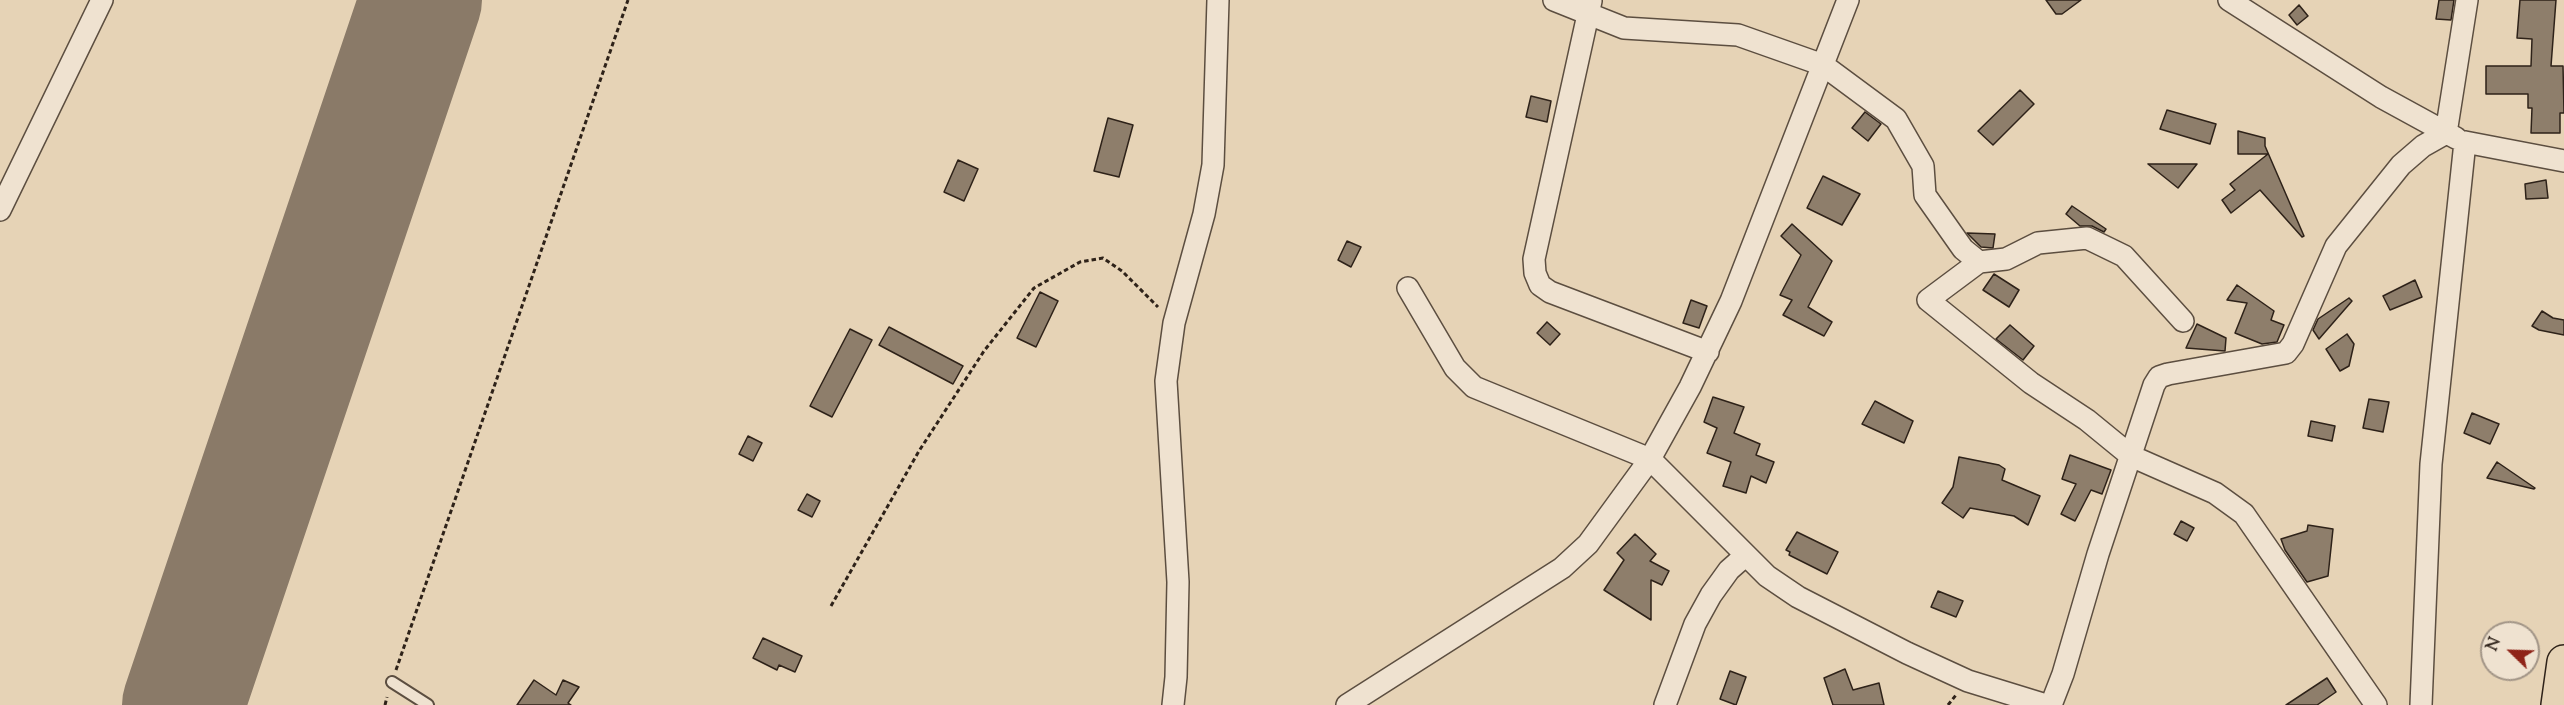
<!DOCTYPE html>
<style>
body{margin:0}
#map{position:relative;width:2564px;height:705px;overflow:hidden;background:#e6d3b6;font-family:"Sorts Mill Goudy",serif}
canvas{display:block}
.north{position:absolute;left:2480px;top:621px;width:60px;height:60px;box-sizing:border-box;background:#efe2d0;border:2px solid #a29587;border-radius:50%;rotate:293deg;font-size:16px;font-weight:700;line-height:24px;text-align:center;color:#2e2219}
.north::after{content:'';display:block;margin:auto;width:21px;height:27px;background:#8f2418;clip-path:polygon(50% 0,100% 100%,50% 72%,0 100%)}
</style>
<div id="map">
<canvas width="2564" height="705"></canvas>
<div class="north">N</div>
</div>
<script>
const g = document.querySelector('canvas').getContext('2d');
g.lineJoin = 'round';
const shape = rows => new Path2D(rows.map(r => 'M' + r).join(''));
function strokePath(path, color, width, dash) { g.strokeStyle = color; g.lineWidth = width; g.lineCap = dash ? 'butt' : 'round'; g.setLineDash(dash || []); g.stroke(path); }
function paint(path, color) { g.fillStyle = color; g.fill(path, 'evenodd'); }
const runway = shape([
 [183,705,421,0]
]);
const building = shape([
 [2046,0,2081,0,2062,14,2056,14,2046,0],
 [2439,0,2454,0,2451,20,2436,19,2439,0],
 [2520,0,2556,0,2551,66,2563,66,2564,113,2560,113,2560,133,2531,133,2532,108,2528,108,2528,94,2486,94,2486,66,2531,66,2532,39,2517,38,2520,0],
 [2299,5,2308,16,2297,25,2289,15,2299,5],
 [2020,90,2034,104,1993,145,1978,131,2020,90],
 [1531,96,1551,101,1547,122,1526,117,1531,96],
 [2167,110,2216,124,2210,144,2160,129,2167,110],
 [1865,112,1881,124,1868,141,1852,128,1865,112],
 [1108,118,1133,125,1119,177,1094,171,1108,118],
 [2238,131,2265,138,2265,146,2304,236,2302,237,2260,190,2231,213,2222,200,2235,190,2230,184,2268,154,2238,154,2238,131],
 [958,160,978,169,964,201,944,192,958,160],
 [2148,164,2197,164,2178,188,2148,164],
 [1823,176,1860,194,1842,225,1807,208,1823,176],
 [2546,180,2548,198,2526,199,2525,184,2546,180],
 [2072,206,2106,229,2104,232,2092,226,2080,226,2066,214,2072,206],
 [1792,224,1832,261,1808,307,1832,322,1824,336,1783,315,1792,300,1780,295,1801,255,1781,236,1792,224],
 [1967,233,1995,234,1993,248,1981,247,1967,233],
 [1347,241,1361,247,1351,267,1338,260,1347,241],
 [1994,274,2019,290,2009,307,1983,290,1994,274],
 [2415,280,2422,297,2390,310,2383,296,2415,280],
 [2237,285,2274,311,2271,320,2284,325,2277,342,2262,344,2235,333,2247,303,2227,300,2237,285],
 [1040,292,1058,301,1036,347,1017,338,1040,292],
 [2349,298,2352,301,2319,339,2313,330,2318,319,2349,298],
 [1691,300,1707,306,1699,328,1683,323,1691,300],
 [2542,311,2553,318,2564,320,2564,335,2539,330,2532,326,2542,311],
 [1547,322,1560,334,1550,345,1537,333,1547,322],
 [2197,324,2226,338,2225,351,2186,348,2197,324],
 [2010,325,2034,346,2023,360,1996,339,2010,325],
 [889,327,963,366,953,384,879,345,889,327],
 [850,329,872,340,832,417,810,406,850,329],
 [2347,334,2354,344,2349,366,2340,371,2326,349,2347,334],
 [1713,397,1744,407,1734,433,1760,444,1756,455,1774,462,1766,483,1751,476,1746,493,1723,486,1731,462,1707,453,1717,428,1704,422,1713,397],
 [2369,399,2389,402,2383,432,2363,428,2369,399],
 [1875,401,1913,421,1904,443,1862,424,1875,401],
 [2472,413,2499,424,2490,444,2464,433,2472,413],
 [2311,421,2335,426,2332,441,2308,436,2311,421],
 [748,436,762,443,753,461,739,454,748,436],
 [2070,455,2111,470,2102,494,2091,490,2075,521,2061,514,2076,484,2062,479,2070,455],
 [1959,457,1999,465,2005,469,2002,480,2040,496,2028,525,2014,516,1970,508,1963,518,1942,503,1953,487,1959,457],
 [2497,462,2535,488,2534,489,2487,478,2497,462],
 [807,494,820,501,812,517,798,510,807,494],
 [2181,521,2194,528,2187,541,2174,534,2181,521],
 [2308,525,2333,529,2328,576,2307,582,2285,550,2281,539,2307,531,2308,525],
 [1797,532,1838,552,1827,574,1789,555,1790,552,1786,550,1797,532],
 [1635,534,1656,554,1650,561,1669,571,1662,585,1651,580,1651,620,1604,590,1624,560,1617,553,1635,534],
 [1938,591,1963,601,1956,617,1931,607,1938,591],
 [763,638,802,656,795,672,779,665,777,670,753,658,763,638],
 [1845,669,1853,690,1879,683,1884,705,1833,705,1824,678,1845,669],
 [1730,671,1746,677,1736,705,1720,699,1730,671],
 [2327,678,2336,692,2317,705,2286,705,2327,678],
 [534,680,556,695,563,680,579,687,568,703,571,705,517,705,534,680]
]);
const path = shape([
 [831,606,919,451,984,351,1034,288,1080,262,1103,258,1122,271,1158,307],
 [396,670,628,0],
 [385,705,387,697],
 [1948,705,1956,695]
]);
const lane = shape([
 [392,682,428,705]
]);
const street = shape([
 [1554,0,1624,28,1738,35,1823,65,1896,119,1923,166,1925,195,1963,249,1979,262],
 [2229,0,2381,97,2456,138],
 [1591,1,1534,259,1535,273,1540,285,1550,292,1708,352],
 [0,210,102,0],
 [2183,321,2124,256,2087,238,2038,243,2006,259,1979,262,1928,300,2031,383,2087,420,2131,456,2215,493,2244,514,2376,705],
 [1746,555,1767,576,1798,597,1907,653,1968,681,2046,705],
 [1173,705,1176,677,1178,582,1166,381,1174,323,1204,214,1213,165,1218,0],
 [1347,705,1562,568,1588,544,1650,459,1474,387,1455,368,1408,288],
 [1665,705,1695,624,1711,595,1729,570,1746,555,1650,459,1690,387,1731,301,1848,0],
 [2051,705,2063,674,2098,554,2154,385,2159,377,2168,374,2286,353,2293,344,2336,246,2401,165,2423,146,2446,133,2467,0],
 [2421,705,2431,464,2465,142,2564,161]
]);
const primary = shape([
 [2558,705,2564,662]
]);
strokePath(runway, '#8a7a68', 122);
paint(building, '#8e7e6b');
strokePath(building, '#2e2219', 1.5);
strokePath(lane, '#5c4e40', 14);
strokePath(street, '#5c4e40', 24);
strokePath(primary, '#2e2219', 36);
strokePath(path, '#2e2219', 3, [4.5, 3]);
strokePath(lane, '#efe2d0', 10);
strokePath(street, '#efe2d0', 21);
strokePath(primary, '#e6d3b6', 33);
</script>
